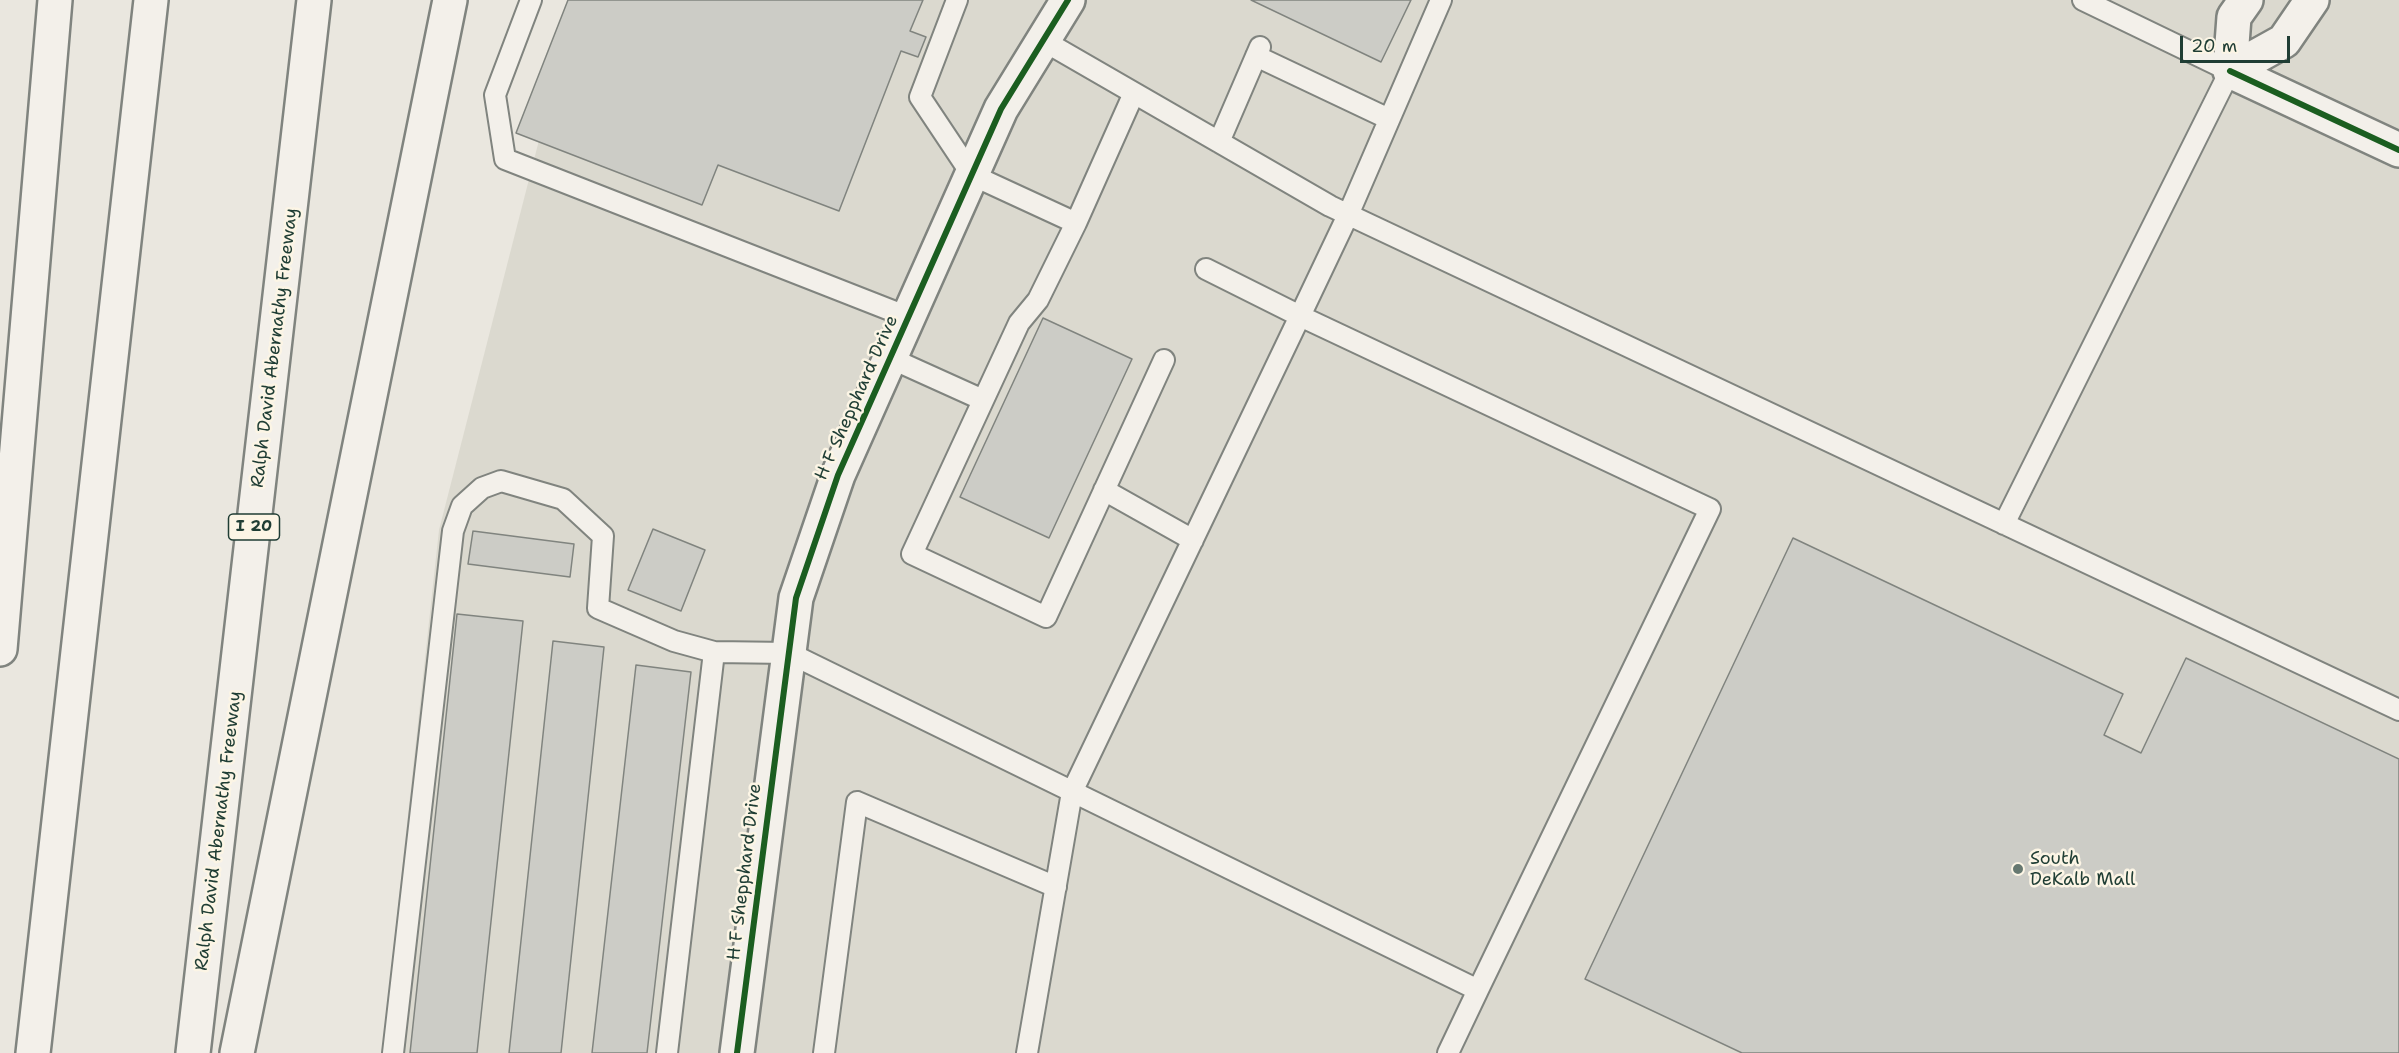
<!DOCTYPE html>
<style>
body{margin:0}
#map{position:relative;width:2399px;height:1053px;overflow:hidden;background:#eae7df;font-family:"Shantell Sans",sans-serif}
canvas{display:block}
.scale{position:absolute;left:2180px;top:36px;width:110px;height:27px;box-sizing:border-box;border:3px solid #1f3d34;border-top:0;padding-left:8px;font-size:18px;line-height:21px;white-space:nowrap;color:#1f3d34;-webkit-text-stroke:4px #fcf5e5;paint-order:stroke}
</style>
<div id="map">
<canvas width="2399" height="1053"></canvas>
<div class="scale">20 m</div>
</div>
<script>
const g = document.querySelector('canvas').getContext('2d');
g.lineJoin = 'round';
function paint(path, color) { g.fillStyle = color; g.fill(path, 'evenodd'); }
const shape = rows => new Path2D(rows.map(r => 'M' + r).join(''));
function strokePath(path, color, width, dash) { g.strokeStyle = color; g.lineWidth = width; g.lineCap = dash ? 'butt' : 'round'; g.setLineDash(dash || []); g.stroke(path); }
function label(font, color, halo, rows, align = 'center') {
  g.font = font + ' "Shantell Sans",sans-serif'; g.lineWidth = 5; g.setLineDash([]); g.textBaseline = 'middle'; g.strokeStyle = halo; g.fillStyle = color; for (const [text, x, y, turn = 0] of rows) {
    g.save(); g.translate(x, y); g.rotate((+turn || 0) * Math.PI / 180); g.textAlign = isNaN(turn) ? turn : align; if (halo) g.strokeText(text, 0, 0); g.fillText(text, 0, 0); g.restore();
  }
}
const built = shape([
 [575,0,2399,0,2399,1053,382,1053,439,530]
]);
const building = shape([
 [568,0,923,0,910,31,926,37,918,57,901,51,839,211,718,165,702,205,516,133,568,0],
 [1251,0,1411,0,1381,62,1251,0],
 [1043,318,1132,359,1049,538,960,497,1043,318],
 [653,529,705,550,681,611,628,590,653,529],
 [473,531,574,544,570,577,468,564,473,531],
 [1793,538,2123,694,2104,735,2141,753,2186,658,2399,759,2399,1053,1742,1053,1585,979,1793,538],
 [457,614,523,621,477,1053,410,1053,457,614],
 [553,641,604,647,561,1053,509,1053,553,641],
 [636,665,691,672,647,1053,592,1053,636,665]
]);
const service = shape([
 [531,0,495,95,505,159,908,317],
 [957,0,920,97,972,175,1076,223],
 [1044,41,1330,206,2399,710],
 [1256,56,1389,119],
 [1134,93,1076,223,1038,300,1019,323,912,554,1046,617,1164,360],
 [1219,142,1260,47],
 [890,358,983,400],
 [1104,490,1193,540],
 [2004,524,2230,71,2083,0],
 [393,1053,453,531,462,506,482,488,501,481,563,499,603,536,598,608,674,641,714,652,789,653,1478,990,1710,509,1300,316,1348,215,1441,0],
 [667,1053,714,652],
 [824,1053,857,802,1056,887],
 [1027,1053,1072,792,1300,316,1206,269],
 [1448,1053,1478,990]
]);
const minor = shape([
 [2230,71,2399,150],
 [2230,71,2284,41,2312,0],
 [2230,71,2234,17,2246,0]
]);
const tertiary = shape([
 [737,1053,796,598,838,475,1001,109,1068,0]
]);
const motorway = shape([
 [0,649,55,0],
 [33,1053,151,0],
 [193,1053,314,0],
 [237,1053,450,0]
]);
const cycleway = shape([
 [2230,71,2399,150],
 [737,1053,796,598,838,475,1001,109,1068,0]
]);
const markers = [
 [2018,869,6,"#667870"]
];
const shields = [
 [254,527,51]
];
const shieldNames = [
 ["I 20",254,527]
];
const streetNames = [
 ["Ralph David Abernathy Freeway",275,348,-83],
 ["H F Shepphard Drive",857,398,-66],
 ["Ralph David Abernathy Freeway",219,831,-83],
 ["H F Shepphard Drive",745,872,-83]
];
const poiNames = [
 ["South",2030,859],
 ["DeKalb Mall",2030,880]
];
paint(built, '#dbd9cf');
paint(building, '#ccccc6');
strokePath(building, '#80847f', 1.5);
strokePath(service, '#80847f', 24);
strokePath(minor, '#80847f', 38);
strokePath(tertiary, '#80847f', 38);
strokePath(motorway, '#80847f', 38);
strokePath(service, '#f3f0ea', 20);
strokePath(minor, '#f3f0ea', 33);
strokePath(tertiary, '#f3f0ea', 33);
strokePath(motorway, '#f3f0ea', 33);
strokePath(cycleway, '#1b5e20', 6);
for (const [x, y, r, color] of markers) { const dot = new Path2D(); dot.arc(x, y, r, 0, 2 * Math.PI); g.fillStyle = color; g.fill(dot); strokePath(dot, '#fcf5e5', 2); }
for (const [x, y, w] of shields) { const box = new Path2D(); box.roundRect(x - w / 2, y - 13, w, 26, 4.5); g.fillStyle = '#fcf5e5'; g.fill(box); strokePath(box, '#1f3d34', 1.5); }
label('bold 16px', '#1f3d34', null, shieldNames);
label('18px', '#1f3d34', '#fcf5e5', streetNames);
label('18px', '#1f3d34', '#fcf5e5', poiNames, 'left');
</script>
